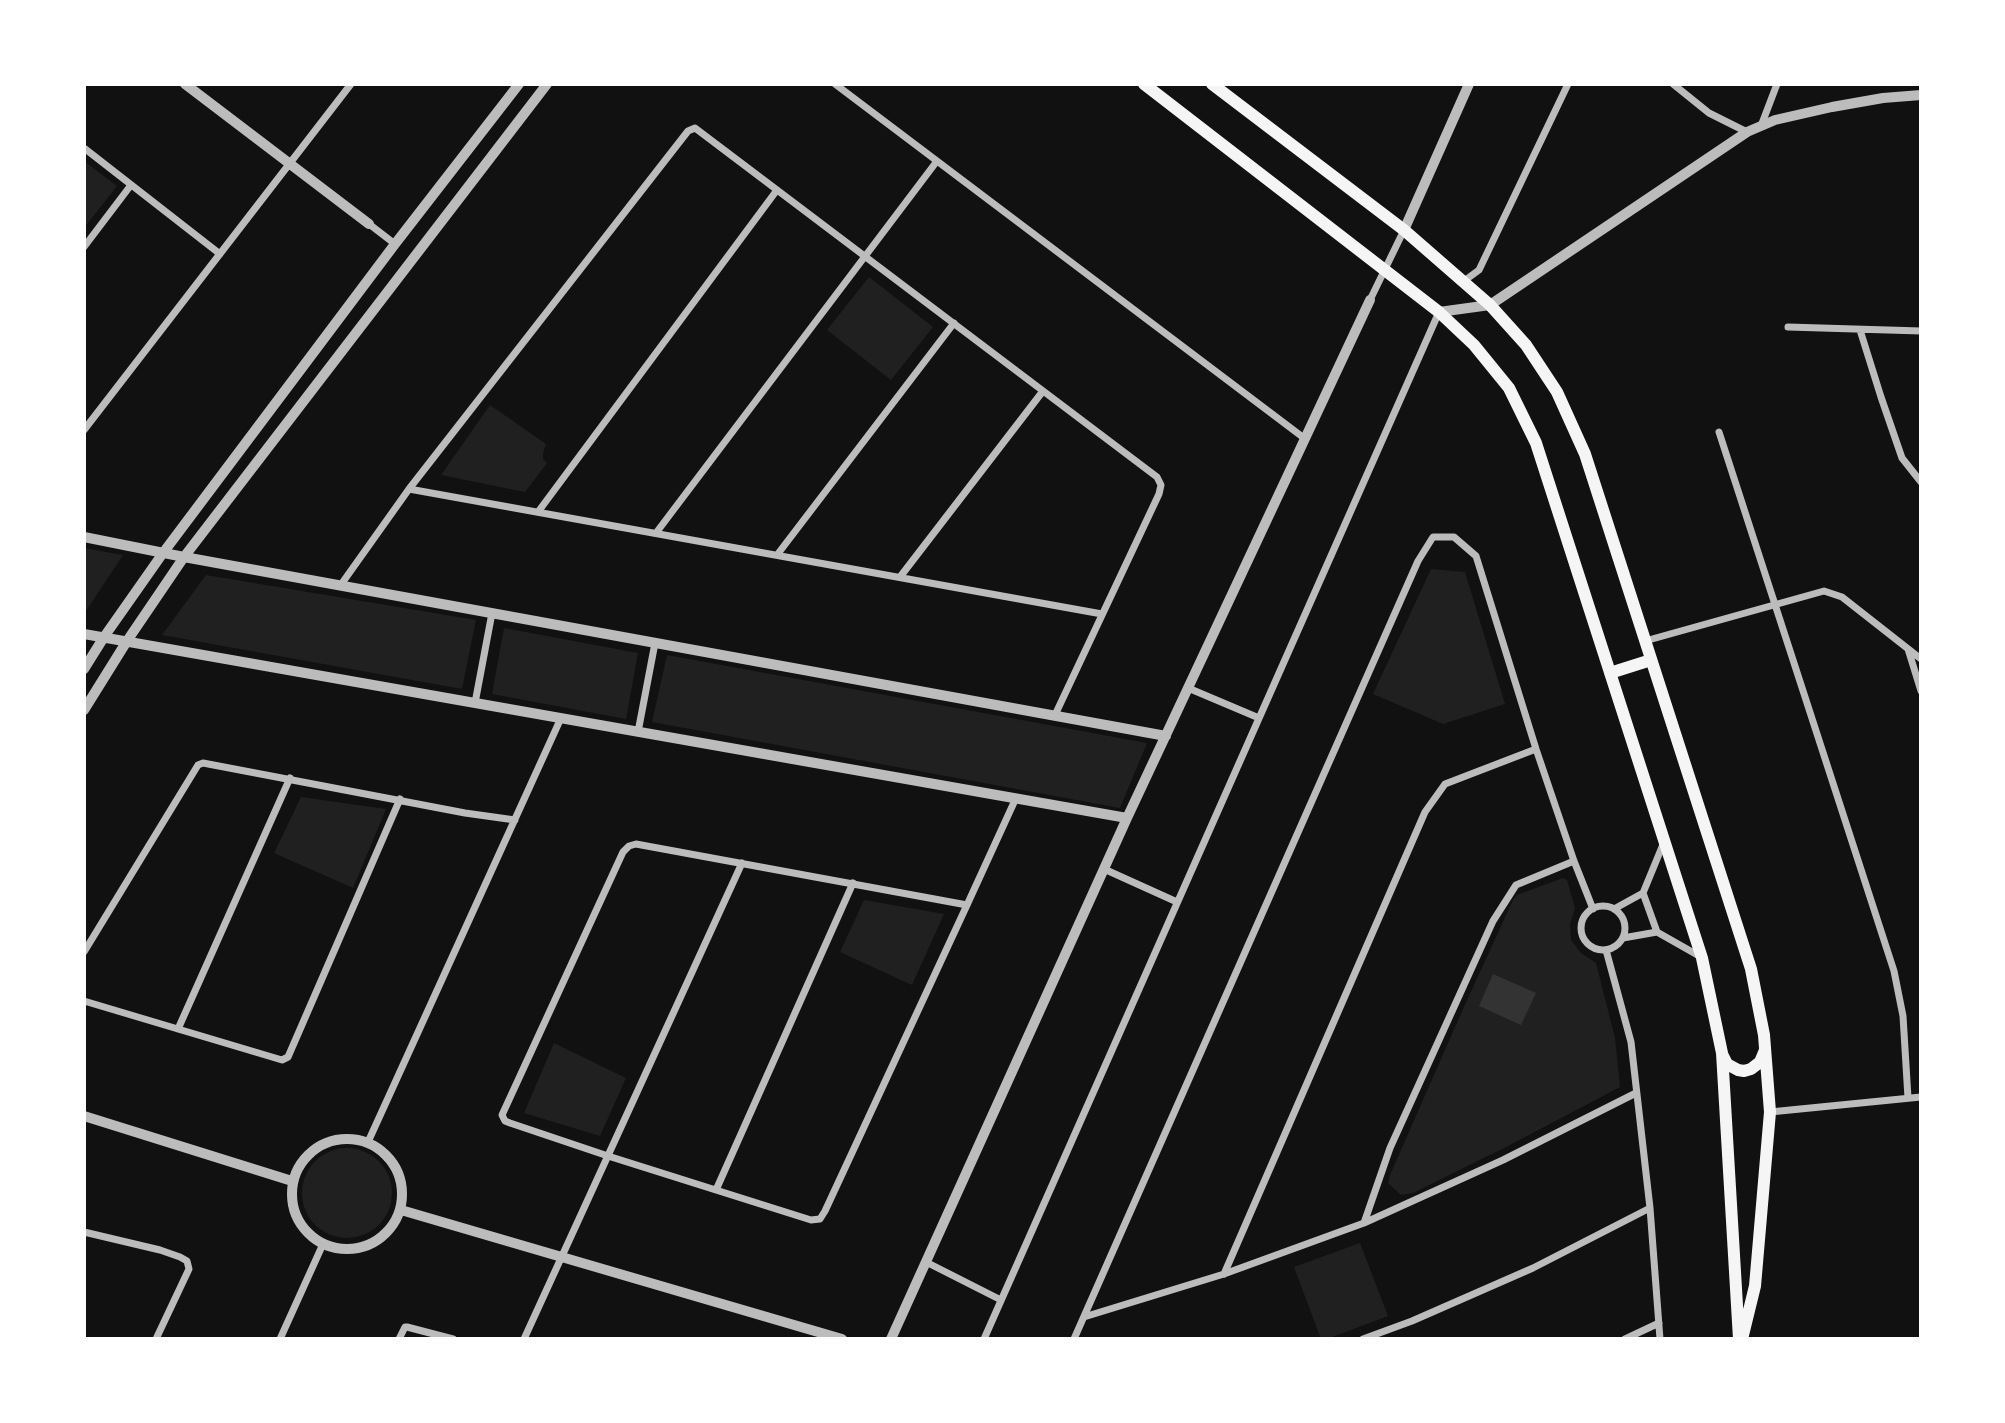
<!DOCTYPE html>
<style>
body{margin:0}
#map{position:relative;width:2005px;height:1423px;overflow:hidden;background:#111;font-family:"Fira Sans",sans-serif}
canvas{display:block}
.frame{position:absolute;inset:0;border:86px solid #fff;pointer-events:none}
</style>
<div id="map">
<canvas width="2005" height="1423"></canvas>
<div class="frame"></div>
</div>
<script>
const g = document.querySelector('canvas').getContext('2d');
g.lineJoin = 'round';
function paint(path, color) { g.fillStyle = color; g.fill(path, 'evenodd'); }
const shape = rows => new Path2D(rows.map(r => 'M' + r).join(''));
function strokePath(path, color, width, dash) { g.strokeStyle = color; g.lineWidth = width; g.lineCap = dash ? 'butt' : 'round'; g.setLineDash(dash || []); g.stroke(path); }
const green = shape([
 [84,161,117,186,84,228],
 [869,277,933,327,891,380,827,330],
 [490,405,546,444,543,453,543,459,547,463,525,492,441,475],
 [84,548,123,555,84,614],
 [1431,569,1465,572,1505,704,1443,724,1373,694],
 [206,575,476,620,462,689,162,635],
 [504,628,638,653,626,719,492,694],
 [667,655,1147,743,1120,808,652,722],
 [301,797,386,809,353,888,274,853],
 [1563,878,1567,880,1575,908,1570,924,1571,940,1581,953,1596,963,1615,1038,1620,1087,1508,1146,1413,1193,1401,1195,1388,1183,1390,1175,1463,1009,1513,900,1517,895],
 [864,900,944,914,912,985,840,952],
 [554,1043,626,1078,600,1136,524,1113],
 '302 1193a45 45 0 1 1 90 0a45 45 0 1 1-90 0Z',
 [1360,1243,1388,1316,1327,1339,1321,1339,1294,1267]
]);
const water = shape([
 [1493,974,1536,993,1521,1025,1479,1006]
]);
const minor = shape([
 [835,84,1304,438],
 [1673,84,1709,113,1747,132],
 [1761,126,1777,84],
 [84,148,220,254],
 [369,224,395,244],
 [84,247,131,185],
 [1464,281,1479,270,1568,84],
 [1370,300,1404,230],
 [1788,327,1921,331],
 [1860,330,1881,397,1902,458,1921,482],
 [84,430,351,84],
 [1719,432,1894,971,1903,1016,1908,1098],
 [409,489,1102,614],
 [538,512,777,190],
 [656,533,937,161],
 [777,555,954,323],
 [900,577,1043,391],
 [340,586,409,489,688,131,695,128,1157,477,1161,485,1159,494,1055,715],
 [1645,641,1824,591,1842,597,1921,659],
 [1908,649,1921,691],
 [1188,688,1259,718],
 [475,703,492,613],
 [638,732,655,643],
 [1104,869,1177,902],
 [1643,893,1657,932],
 [967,905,636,844,629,846,623,852,502,1115,505,1121,510,1123,608,1156,811,1220,820,1219,825,1211,967,905,1016,798],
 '1581 928a22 22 0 1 1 44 0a22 22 0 1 1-44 0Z',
 [1614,909,1643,893,1664,842],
 [1623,938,1657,932,1701,957],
 [1606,950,1631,1042,1650,1208,1660,1339],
 [84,952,198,765,203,763,465,813,515,820],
 [84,1001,282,1060,288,1057,400,799],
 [178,1029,290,778],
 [1770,1112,1921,1097],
 [368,1142,561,718],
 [716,1190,853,883],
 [1364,1223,1390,1148,1493,921,1516,885,1574,861],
 [84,1232,160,1250,180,1257,187,1261,189,1269,156,1339],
 [926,1262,1001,1300],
 [1224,1274,1425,812,1445,784,1536,749],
 [1084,1317,1224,1274,1364,1223,1503,1160,1636,1093],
 [280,1339,323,1244],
 [399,1339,405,1327,407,1327,453,1339],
 [524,1339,742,863],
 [984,1339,1439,312],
 [1074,1339,1418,561,1433,537,1454,537,1476,556,1536,749,1574,861,1593,909],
 [1363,1339,1412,1321,1533,1268,1650,1208],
 [1625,1339,1659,1323]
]);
const tertiary = shape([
 [185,84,369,224],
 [1404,230,1469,84],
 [1439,312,1490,305,1747,132,1775,120,1832,107,1883,98,1921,95],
 [84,537,184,557,1166,736],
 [84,634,1127,818],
 [84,669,104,637,163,553,395,244,519,84],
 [84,710,127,641,184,557,547,84],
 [84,1116,292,1181],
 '292 1194a55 55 0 1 1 110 0a55 55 0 1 1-110 0Z',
 [401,1210,842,1339],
 [891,1339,1127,818,1370,300]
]);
const secondary = shape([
 [1144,84,1439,312,1474,345,1509,388,1536,443,1702,958,1722,1053,1739,1339],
 [1212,84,1404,230,1490,305,1526,345,1557,392,1585,454,1751,969,1764,1035,1770,1112,1755,1286,1743,1335],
 [1610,673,1651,660],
 [1722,1054,1727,1064,1738,1070,1744,1071,1751,1069,1760,1062,1765,1050]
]);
paint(green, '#202020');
paint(water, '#333');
strokePath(minor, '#bcbcbc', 7);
strokePath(tertiary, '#bcbcbc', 10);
strokePath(secondary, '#f5f5f5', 12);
</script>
